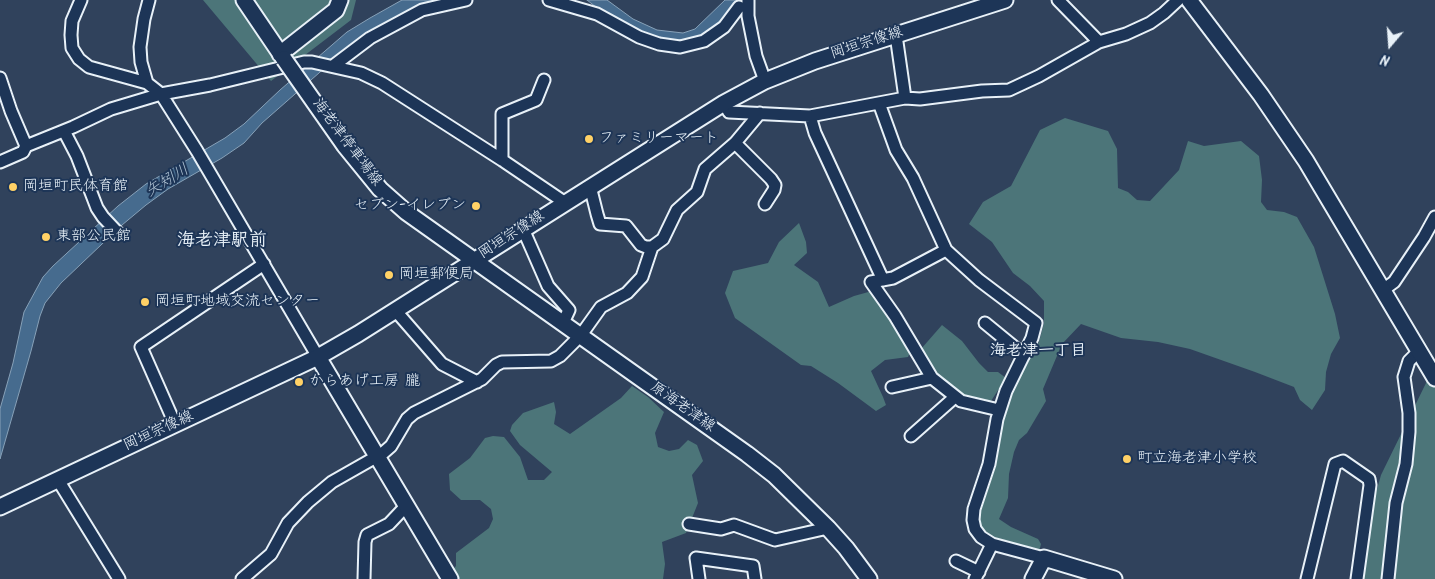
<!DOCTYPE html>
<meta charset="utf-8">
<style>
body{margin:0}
#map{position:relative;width:1435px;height:579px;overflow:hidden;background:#30425c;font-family:Kalam,sans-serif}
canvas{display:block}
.north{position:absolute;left:1365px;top:20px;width:50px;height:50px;-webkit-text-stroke:4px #1d3557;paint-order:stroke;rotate:198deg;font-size:14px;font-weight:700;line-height:20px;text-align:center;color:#e8f1f8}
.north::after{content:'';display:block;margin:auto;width:18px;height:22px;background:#e8f1f8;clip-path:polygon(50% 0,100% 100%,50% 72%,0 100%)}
</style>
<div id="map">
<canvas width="1435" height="579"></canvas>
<div class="north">N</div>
</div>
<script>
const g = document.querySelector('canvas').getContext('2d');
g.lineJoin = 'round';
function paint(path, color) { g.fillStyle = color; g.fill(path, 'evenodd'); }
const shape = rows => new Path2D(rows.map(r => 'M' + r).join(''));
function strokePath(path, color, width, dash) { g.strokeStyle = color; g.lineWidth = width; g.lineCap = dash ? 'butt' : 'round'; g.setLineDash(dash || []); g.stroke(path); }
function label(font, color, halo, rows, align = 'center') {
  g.font = font + ' Kalam,"Klee One",sans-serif'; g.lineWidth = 4; g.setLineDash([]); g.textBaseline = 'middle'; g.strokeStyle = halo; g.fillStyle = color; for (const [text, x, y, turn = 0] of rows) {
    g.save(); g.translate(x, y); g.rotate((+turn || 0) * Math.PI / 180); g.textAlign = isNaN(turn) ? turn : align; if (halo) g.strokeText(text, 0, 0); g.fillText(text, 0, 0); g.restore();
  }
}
const green = shape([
 [203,0,356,0,351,20,271,81],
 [1065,118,1108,131,1117,149,1118,188,1128,192,1137,200,1150,201,1179,170,1188,141,1204,146,1241,141,1259,156,1262,180,1261,202,1267,210,1284,212,1297,217,1314,247,1335,314,1340,338,1331,354,1326,372,1325,390,1312,410,1300,400,1294,387,1255,372,1190,349,1158,342,1121,338,1081,324,1062,344,1043,389,1046,401,1027,433,1019,440,1014,452,1009,474,1008,498,999,519,1011,527,1038,539,1041,544,1039,552,990,538,981,528,978,515,1003,416,1012,388,1039,342,1044,323,1044,301,1030,286,1013,273,992,242,969,224,983,202,1011,186,1040,130],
 [799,223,806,242,807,253,794,265,818,282,829,307,854,296,872,291,894,317,894,328,903,333,912,348,908,357,885,360,871,371,883,397,886,405,876,411,838,383,811,366,801,365,735,318,725,293,733,271,768,263,779,242],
 [942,325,962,341,979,363,988,372,998,372,1006,378,991,401,985,403,962,398,930,370,921,349],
 [1435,360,1435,579,1352,579,1381,475,1427,381],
 [632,386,648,397,664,412,655,433,658,447,669,451,679,449,688,440,697,445,703,461,692,475,698,503,686,533,662,542,665,564,663,579,452,579,449,574,456,566,456,553,489,528,493,519,491,509,480,500,461,500,450,490,449,474,470,458,485,438,493,436,504,437,520,457,528,480,544,480,552,472,520,445,510,431,512,425,523,413,554,402,556,412,554,424,570,434,621,398]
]);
const water = shape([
 [402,0,437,0,425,3,374,29,344,51,262,123,244,143,222,158,168,189,146,205,122,225,61,283,45,303,40,316,31,351,0,459,0,409,13,363,24,312,43,277,53,266,118,206,146,184,225,138,244,124,280,90,347,32,370,18,402,0],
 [587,0,607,0,633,19,657,30,683,33,695,29,725,0,738,0,712,30,697,38,680,43,659,40,609,17,587,0]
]);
const street = shape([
 [81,0,72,21,71,35,72,48,79,59,89,67,147,83,161,94,197,151,318,357],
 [549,0,597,14,639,37,659,44,680,47,704,41,724,27,739,7],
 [748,0,748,16,756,56,765,81],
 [1058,0,1099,42],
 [896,35,905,98],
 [333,66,370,38,422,10,466,0],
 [0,78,11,111,26,146],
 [147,83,141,62,140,47,144,19,149,0],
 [724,103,729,112,810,116,905,98,920,99,982,91,1009,90,1039,76,1099,42,1126,34,1150,23,1164,13,1178,0],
 [879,103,896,150,913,178,946,250,979,280,1036,323,1032,338,1006,391,997,419,989,464,974,509,973,520,975,529,981,537,992,544,1044,558],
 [810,116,815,133,883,280],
 [64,131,77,156,97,208,103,217,118,233],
 [735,143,771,179,775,185,774,190,765,204],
 [502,160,502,114,536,100,544,80],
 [0,162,23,152,26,146,73,127,111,109,161,94,210,85,304,62,312,62,361,73,382,83,502,160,564,202],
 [590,186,597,214,600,224,626,226,641,245,646,247,652,247],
 [523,229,548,286,569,310,563,323],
 [1383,290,1394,282,1424,237,1435,217],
 [395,310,442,364,477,382],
 [985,323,1024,355],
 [932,378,895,316,871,282,893,278,946,250],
 [892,387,932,378,961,401,999,410],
 [175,424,141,347,264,264],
 [911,436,955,397],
 [58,480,119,579],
 [689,524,721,529,734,525,775,540,828,528],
 [956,561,979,572],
 [242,579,271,554,288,523,308,502,332,482,383,453,391,446,407,419,414,413,482,379,496,365,502,362,551,361,560,356,581,335,601,307,627,293,642,277,652,247,663,239,677,210,697,192,705,169,735,143,760,113],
 [364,579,365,542,367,535,389,524,406,506],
 [699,579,696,558,753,566,755,579],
 [975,579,992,544],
 [1307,579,1335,464,1343,461,1369,479,1370,485,1357,579],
 [1388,579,1396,503,1406,464,1409,432,1409,413,1404,377,1409,361,1419,351]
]);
const secondary = shape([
 [244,0,284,59],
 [1189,0,1261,95,1306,161,1435,378],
 [280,54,336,10,340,0],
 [345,146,380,189,406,212,747,454,774,475,828,528,846,548,869,579],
 [318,357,450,579],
 [0,507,318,357,358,334,724,103,765,81,815,61,1005,0],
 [1033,579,1044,558,1114,579]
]);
const secondaryBridge = shape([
 [284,59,345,146]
]);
const markers = [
 [589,139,5,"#ffd166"],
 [13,187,5,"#ffd166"],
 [476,206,5,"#ffd166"],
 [46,237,5,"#ffd166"],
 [389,275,5,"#ffd166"],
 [145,302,5,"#ffd166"],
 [299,382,5,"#ffd166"],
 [1127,459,5,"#ffd166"]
];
const streetNames = [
 ["岡垣宗像線",867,44,-18],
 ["海老津停車場線",346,143,53],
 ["岡垣宗像線",512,236,-33],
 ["原海老津線",682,408,35],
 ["岡垣宗像線",159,432,-25]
];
const poiNames = [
 ["ファミリーマート",599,139],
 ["岡垣町民体育館",23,187],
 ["セブン-イレブン",466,206,"right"],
 ["東部公民館",56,237],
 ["岡垣郵便局",399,275],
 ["岡垣町地域交流センター",155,302],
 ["からあげ工房 朧",309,382],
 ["町立海老津小学校",1137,459]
];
const waterNames = [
 ["矢矧川",168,182,-32]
];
const neighbourhoodNames = [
 ["海老津一丁目",1038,352]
];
const quarterNames = [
 ["海老津駅前",222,242]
];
paint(green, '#4c7579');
paint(water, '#466b8e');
strokePath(water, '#87a1b8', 1);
strokePath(street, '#e8f1f8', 15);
strokePath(secondary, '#e8f1f8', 19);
strokePath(street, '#1d3557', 11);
strokePath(secondary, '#1d3557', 15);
strokePath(secondaryBridge, '#e8f1f8', 19, []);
strokePath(secondaryBridge, '#1d3557', 15);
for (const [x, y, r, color] of markers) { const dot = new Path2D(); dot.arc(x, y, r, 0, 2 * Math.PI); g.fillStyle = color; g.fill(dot); strokePath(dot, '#1d3557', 2); }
label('15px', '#e8f1f8', '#1d3557', streetNames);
label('15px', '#e8f1f8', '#1d3557', poiNames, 'left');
label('italic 16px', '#afc2d3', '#1d3557', waterNames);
label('bold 16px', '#e8f1f8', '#1d3557', neighbourhoodNames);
label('bold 18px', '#e8f1f8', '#1d3557', quarterNames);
</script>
